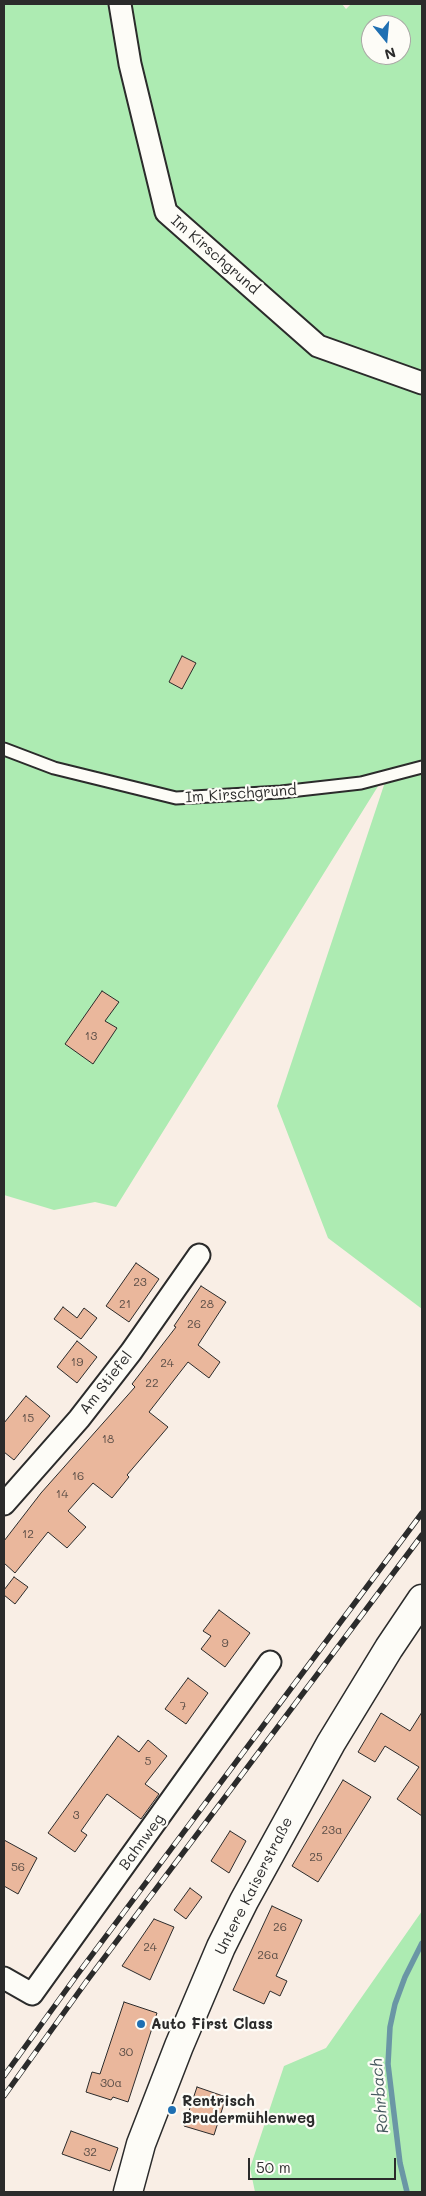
<!DOCTYPE html>
<meta charset="utf-8">
<style>
body{margin:0}
#map{position:relative;width:426px;height:2196px;overflow:hidden;background:#f9eee5;font-family:Mali,sans-serif}
canvas{display:block}
.frame{position:absolute;inset:0;border:5px solid #2b2b2b;pointer-events:none}
.north{position:absolute;left:361px;top:15px;width:50px;height:50px;box-sizing:border-box;background:#fdfcf7;border:1px solid #a9a8a5;border-radius:50%;rotate:163deg;font-size:14px;font-weight:700;line-height:20px;text-align:center;color:#2b2b2b}
.north::after{content:'';display:block;margin:auto;width:18px;height:22px;background:#1f6fb2;clip-path:polygon(50% 0,100% 100%,50% 72%,0 100%)}
.scale{position:absolute;left:248px;top:2158px;width:148px;height:22px;box-sizing:border-box;border:2px solid #2b2b2b;border-top:0;padding-left:6px;font-size:15px;line-height:18px;white-space:nowrap;color:#2b2b2b;-webkit-text-stroke:4px #fdfcf7;paint-order:stroke}
</style>
<div id="map">
<canvas width="426" height="2196"></canvas>
<div class="frame"></div>
<div class="north">N</div>
<div class="scale">50 m</div>
</div>
<script>
const g = document.querySelector('canvas').getContext('2d');
g.lineJoin = 'round';
function paint(path, color) { g.fillStyle = color; g.fill(path, 'evenodd'); }
const shape = rows => new Path2D(rows.map(r => 'M' + r).join(''));
function strokePath(path, color, width, dash) { g.strokeStyle = color; g.lineWidth = width; g.lineCap = dash ? 'butt' : 'round'; g.setLineDash(dash || []); g.stroke(path); }
function label(font, color, halo, rows, align = 'center') {
  g.font = font + ' Mali,sans-serif'; g.lineWidth = 4.5; g.setLineDash([]); g.textBaseline = 'middle'; g.strokeStyle = halo; g.fillStyle = color; for (const [text, x, y, turn = 0] of rows) {
    g.save(); g.translate(x, y); g.rotate((+turn || 0) * Math.PI / 180); g.textAlign = isNaN(turn) ? turn : align; if (halo) g.strokeText(text, 0, 0); g.fillText(text, 0, 0); g.restore();
  }
}
const green = shape([
 [4,4,342,4,346,9,351,4,422,4,422,1309,328,1238,277,1106,390,767,116,1207,95,1202,54,1210,4,1195],
 [371,25,401,25,401,55,371,55],
 [422,1911,422,2192,255,2192,250,2168,284,2066,326,2048]
]);
const stream = shape([
 [407,2192,400,2163,388,2064,390,2027,395,2004,405,1977,422,1943]
]);
const building = shape([
 [182,656,196,663,182,689,169,682,182,656],
 [102,991,119,1002,105,1021,117,1028,93,1064,65,1044,102,991],
 [136,1263,159,1279,129,1322,106,1306,136,1263],
 [201,1286,226,1302,198,1345,220,1362,209,1378,188,1362,149,1412,168,1427,127,1475,129,1477,112,1498,93,1483,68,1511,86,1527,67,1548,48,1532,15,1573,4,1563,4,1541,41,1493,135,1387,132,1384,176,1327,174,1326,201,1286],
 [63,1307,77,1318,84,1308,97,1318,81,1339,54,1319,63,1307],
 [77,1341,97,1357,77,1383,57,1367,77,1341],
 [26,1396,50,1416,14,1460,4,1452,4,1423,26,1396],
 [14,1577,28,1587,15,1604,4,1595,4,1590,14,1577],
 [219,1610,250,1633,225,1667,201,1649,211,1636,203,1631,219,1610],
 [188,1678,208,1693,186,1724,165,1709,188,1678],
 [422,1712,422,1816,397,1799,419,1767,385,1746,375,1762,358,1752,381,1713,410,1731,422,1712],
 [118,1736,139,1752,148,1740,167,1756,145,1784,159,1794,141,1819,107,1794,81,1831,87,1835,75,1852,48,1833,118,1736],
 [343,1780,371,1797,318,1882,292,1866,343,1780],
 [230,1831,246,1841,229,1873,211,1861,230,1831],
 [4,1840,37,1858,18,1894,4,1886,4,1840],
 [190,1888,202,1897,186,1919,174,1910,190,1888],
 [272,1906,302,1920,276,1976,287,1981,280,1996,270,1991,264,2004,233,1990,272,1906],
 [154,1919,174,1927,150,1980,122,1966,154,1919],
 [124,2002,157,2013,128,2102,113,2097,111,2100,86,2092,92,2072,100,2074,124,2002],
 [197,2087,226,2097,214,2135,184,2126,197,2087],
 [71,2131,118,2148,110,2171,62,2154,71,2131]
]);
const lane = shape([
 [4,749,54,768,176,798,281,792,361,783,422,767]
]);
const street = shape([
 [120,4,130,64,166,212,318,346,422,383],
 [4,1504,79,1419,131,1352,199,1255],
 [4,1978,32,1994,270,1662]
]);
const secondary = shape([
 [128,2192,141,2144,179,2046,221,1947,244,1901,331,1743,389,1648,422,1599]
]);
const rail = shape([
 [4,2076,77,1975,422,1513],
 [4,2096,86,1982,422,1535]
]);
const markers = [
 [141,2024,5,"#1f6fb2"],
 [172,2110,5,"#1f6fb2"]
];
const numberNames = [
 ["13",91,1036],
 ["23",140,1282],
 ["21",125,1304],
 ["28",207,1304],
 ["26",194,1324],
 ["19",77,1362],
 ["24",167,1363],
 ["22",152,1383],
 ["15",28,1418],
 ["18",108,1439],
 ["16",78,1476],
 ["14",62,1494],
 ["12",28,1534],
 ["9",225,1643],
 ["7",183,1706],
 ["5",148,1761],
 ["3",76,1815],
 ["23a",332,1830],
 ["25",316,1857],
 ["56",18,1867],
 ["26",280,1927],
 ["24",150,1947],
 ["26a",268,1955],
 ["30",126,2052],
 ["30a",111,2083],
 ["32",90,2152]
];
const streetNames = [
 ["Im Kirschgrund",215,255,41],
 ["Im Kirschgrund",241,794,-4],
 ["Am Stiefel",106,1383,-52],
 ["Bahnweg",142,1842,-54],
 ["Untere Kaiserstraße",254,1886,-63]
];
const poiNames = [
 ["Auto First Class",151,2024],
 ["Rentrisch",182,2101],
 ["Brudermühlenweg",182,2118]
];
const waterNames = [
 ["Rohrbach",380,2096,-95]
];
paint(green, '#adebb2');
strokePath(stream, '#6a96a5', 5.5);
paint(building, '#eab79c');
strokePath(building, '#2b2b2b', 1);
strokePath(lane, '#2b2b2b', 15);
strokePath(street, '#2b2b2b', 25);
strokePath(secondary, '#2b2b2b', 31);
strokePath(lane, '#fdfcf7', 11);
strokePath(street, '#fdfcf7', 21);
strokePath(secondary, '#fdfcf7', 28);
strokePath(rail, '#2b2b2b', 5.5);
strokePath(rail, '#fdfcf7', 4, [11]);
for (const [x, y, r, color] of markers) { const dot = new Path2D(); dot.arc(x, y, r, 0, 2 * Math.PI); g.fillStyle = color; g.fill(dot); strokePath(dot, '#fdfcf7', 2); }
label('12px', '#5b4e47', null, numberNames);
label('15px', '#2b2b2b', '#fdfcf7', streetNames);
label('bold 15px', '#2b2b2b', '#fdfcf7', poiNames, 'left');
label('italic 16px', '#45585e', '#fdfcf7', waterNames);
</script>
